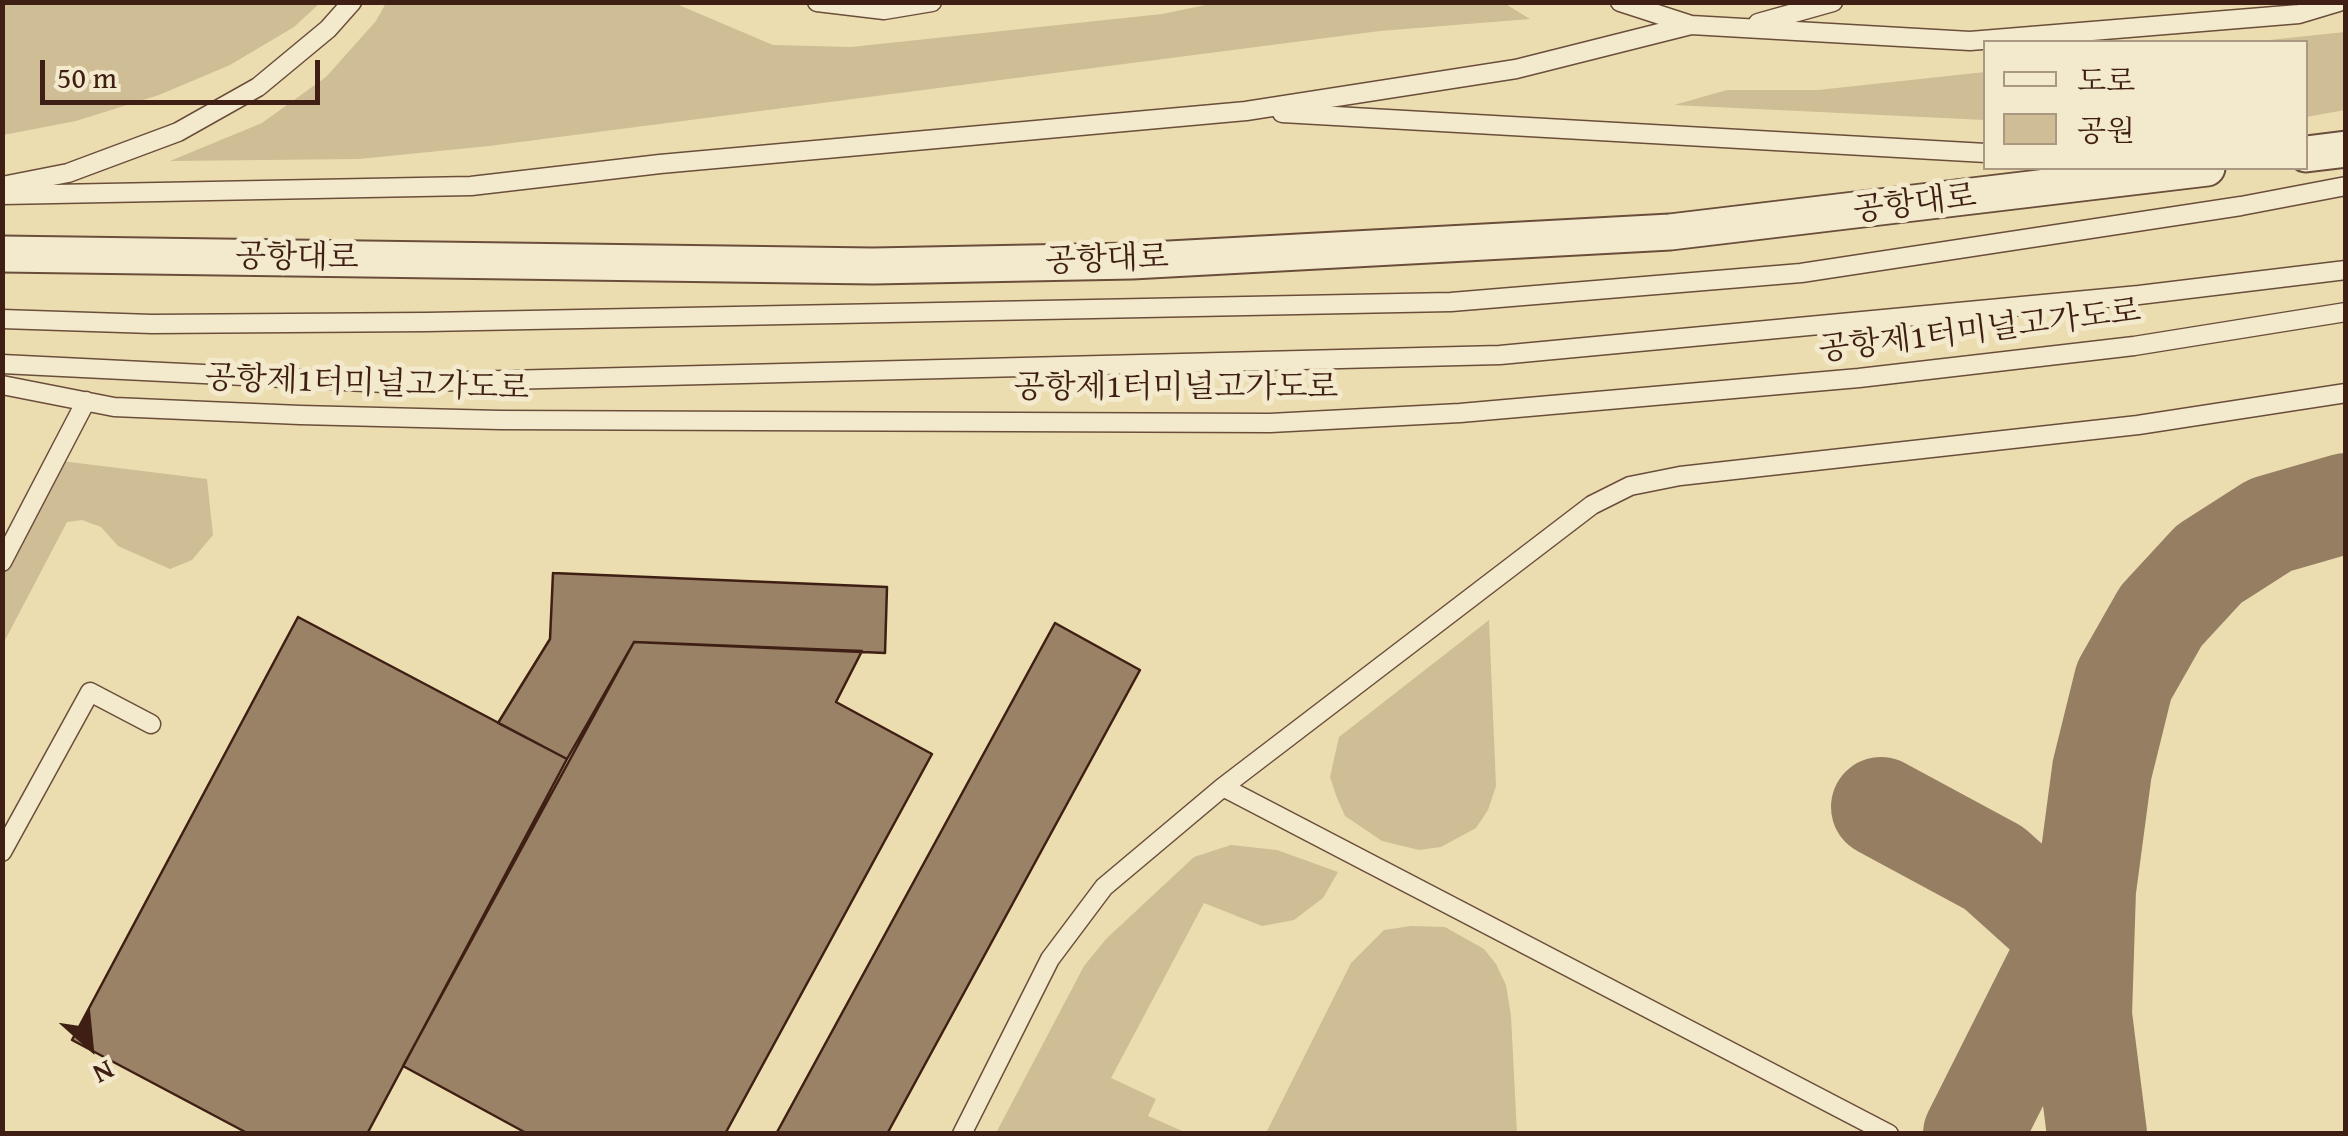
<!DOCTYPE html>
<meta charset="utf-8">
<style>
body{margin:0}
#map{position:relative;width:2348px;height:1136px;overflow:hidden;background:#ecddb0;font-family:"Gentium Book Plus","Noto Serif KR",serif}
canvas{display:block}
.frame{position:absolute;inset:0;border:5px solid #3f1f14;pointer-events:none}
.legend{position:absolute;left:1983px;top:40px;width:325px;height:130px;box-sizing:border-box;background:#f3e9cc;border:2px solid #ab9882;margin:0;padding:12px 18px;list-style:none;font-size:30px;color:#3f1f14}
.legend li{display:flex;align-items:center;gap:20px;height:50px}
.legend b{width:50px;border:2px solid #ab9882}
.north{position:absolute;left:40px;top:996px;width:100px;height:100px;-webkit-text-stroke:8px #f3e9cc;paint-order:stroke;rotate:153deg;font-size:28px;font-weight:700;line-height:40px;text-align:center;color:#3f1f14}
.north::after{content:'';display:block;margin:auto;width:35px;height:45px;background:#3f1f14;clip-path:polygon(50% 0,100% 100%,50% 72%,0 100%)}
.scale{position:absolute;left:40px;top:60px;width:280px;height:45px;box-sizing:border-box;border:5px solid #3f1f14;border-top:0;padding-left:12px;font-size:30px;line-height:35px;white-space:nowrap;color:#3f1f14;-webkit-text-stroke:8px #f3e9cc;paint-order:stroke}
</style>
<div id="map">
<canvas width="2348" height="1136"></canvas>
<div class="frame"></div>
<ul class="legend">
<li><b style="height:12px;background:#f3e9cc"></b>도로</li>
<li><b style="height:28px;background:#cfbd95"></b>공원</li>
</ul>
<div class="north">N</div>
<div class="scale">50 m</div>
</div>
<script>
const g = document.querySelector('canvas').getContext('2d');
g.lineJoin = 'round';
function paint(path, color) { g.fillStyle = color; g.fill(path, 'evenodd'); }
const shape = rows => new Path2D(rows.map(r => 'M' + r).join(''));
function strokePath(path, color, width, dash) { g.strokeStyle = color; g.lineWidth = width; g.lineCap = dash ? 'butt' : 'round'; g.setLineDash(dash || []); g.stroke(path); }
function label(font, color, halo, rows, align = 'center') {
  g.font = font + ' "Gentium Book Plus","Noto Serif KR",serif'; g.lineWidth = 10; g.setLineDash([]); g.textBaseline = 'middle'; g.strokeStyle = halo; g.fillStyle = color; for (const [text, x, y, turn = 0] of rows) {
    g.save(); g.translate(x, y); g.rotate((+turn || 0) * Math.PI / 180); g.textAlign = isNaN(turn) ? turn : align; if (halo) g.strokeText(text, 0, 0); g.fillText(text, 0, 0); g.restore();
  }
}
const green = shape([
 [3,2,320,2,320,3,294,27,230,65,159,95,76,121,3,135],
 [1215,3,1504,3,1530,19,1380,31,489,146,359,159,170,161,262,123,326,77,376,21,386,3,674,3,773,45,851,47,1162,14],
 [2345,32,2345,110,2306,117,2306,42,2250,42],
 [1985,72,1985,120,1674,105,1727,90,1818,90],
 [45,459,207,479,213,535,192,560,170,569,118,546,101,527,82,520,67,522,3,644,3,540],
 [1489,620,1496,786,1488,810,1476,828,1441,847,1419,850,1382,841,1345,816,1337,798,1330,777,1339,737],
 [1231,845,1277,850,1338,872,1323,898,1294,920,1262,926,1204,903,1111,1078,1156,1099,1148,1116,1187,1133,996,1133,1084,966,1106,939,1194,857],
 [1411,926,1445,927,1484,949,1496,964,1506,985,1511,1016,1517,1133,1266,1133,1351,963,1384,930]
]);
const taxiway = shape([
 [1881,807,1994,868,2084,949],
 [1973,1134,2076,929],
 [2097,1134,2082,1015,2086,890,2102,770,2124,681,2161,616,2209,564,2270,525,2346,503]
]);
const building = shape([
 [553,573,887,587,885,653,634,642,567,759,498,723,550,639,553,573],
 [298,617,567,759,367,1134,249,1134,72,1040,298,617],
 [1055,623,1140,670,887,1134,776,1134,1055,623],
 [634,642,862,651,836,702,932,754,725,1134,528,1134,403,1066,634,642]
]);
const lane = shape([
 [817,2,884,10,932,2],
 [1620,2,1691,25],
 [1758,23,1833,2],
 [1282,113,1986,153],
 [2,186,68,173,178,132,258,87,328,29,352,2],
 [2,195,471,186,660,164,1246,111,1516,69,1691,25,1970,41,2299,14,2339,2],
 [2,319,152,324,427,322,1451,302,1801,273,2241,206,2346,186],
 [2,364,385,383,1500,355,2139,295,2346,270],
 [2,385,114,407,300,415,500,420,1270,423,1460,413,1859,378,2134,346,2346,312],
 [2,562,86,401],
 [1223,787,1889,1134],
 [2,852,90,692,151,724],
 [962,1134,1050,959,1104,887,1223,787,1592,505,1630,486,1680,476,2138,425,2346,393]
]);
const street = shape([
 [2306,154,2346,149],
 [2,254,873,266,1132,261,1670,232,2207,168]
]);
const streetNames = [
 ["공항대로",1915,205,-7],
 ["공항대로",297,259,1],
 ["공항대로",1107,261,-2],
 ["공항제1터미널고가도로",1980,332,-7],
 ["공항제1터미널고가도로",367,385,2],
 ["공항제1터미널고가도로",1176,389]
];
paint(green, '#cfbd95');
strokePath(taxiway, '#967e62', 100);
paint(building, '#998265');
strokePath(building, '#3f1f14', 2.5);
strokePath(lane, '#6a4e3b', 21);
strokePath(street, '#6a4e3b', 39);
strokePath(lane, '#f3e9cc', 18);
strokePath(street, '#f3e9cc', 35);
label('32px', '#3f1f14', '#f3e9cc', streetNames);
</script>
